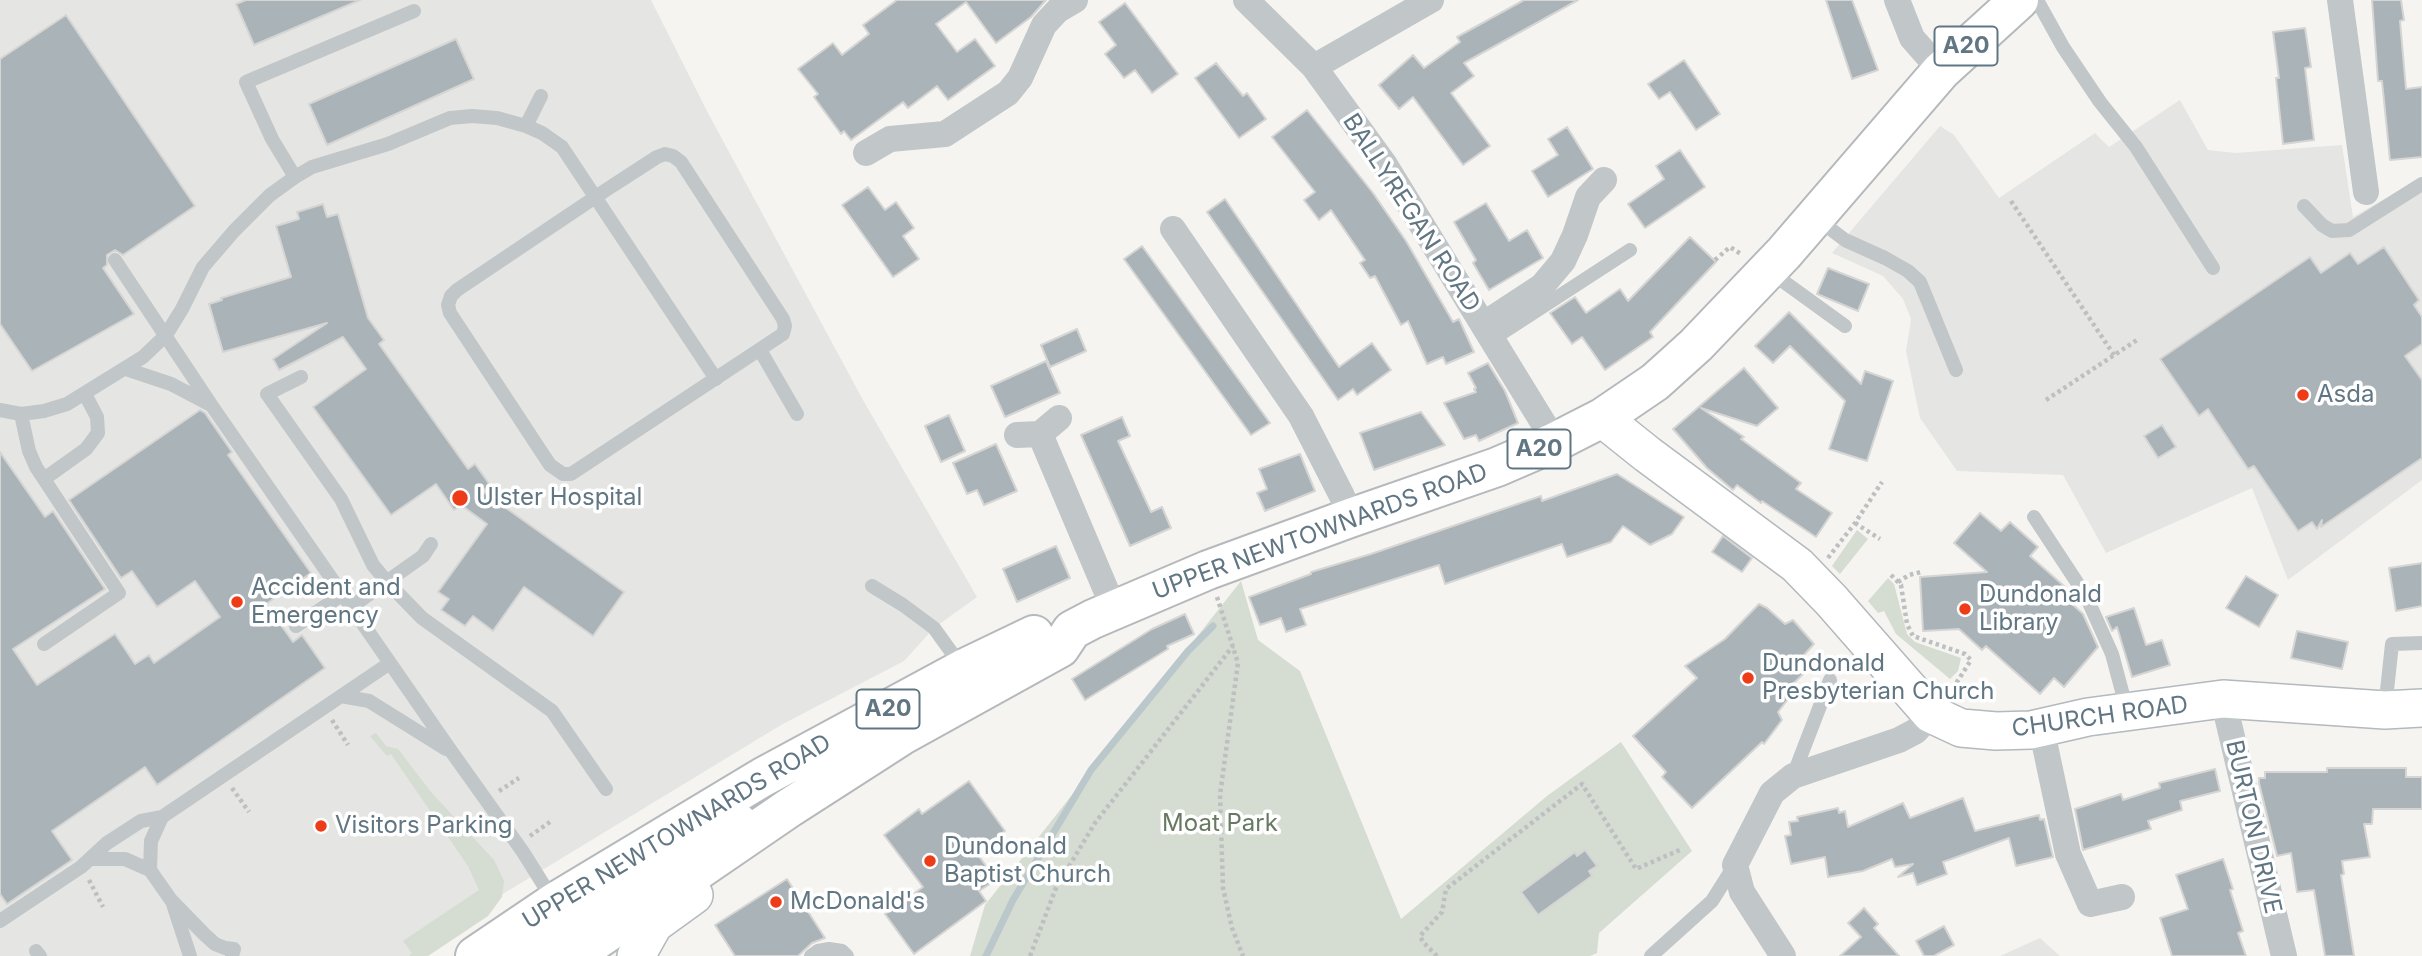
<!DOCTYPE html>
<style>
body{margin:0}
canvas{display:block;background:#f5f4f0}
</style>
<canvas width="2422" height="956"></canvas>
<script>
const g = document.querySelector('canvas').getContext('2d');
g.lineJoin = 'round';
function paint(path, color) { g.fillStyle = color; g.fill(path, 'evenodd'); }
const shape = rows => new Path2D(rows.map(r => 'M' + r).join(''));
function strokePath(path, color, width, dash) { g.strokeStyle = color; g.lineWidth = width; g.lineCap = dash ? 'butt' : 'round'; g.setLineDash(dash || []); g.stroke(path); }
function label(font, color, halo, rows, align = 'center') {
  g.font = font + ' Inter,sans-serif'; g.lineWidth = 7; g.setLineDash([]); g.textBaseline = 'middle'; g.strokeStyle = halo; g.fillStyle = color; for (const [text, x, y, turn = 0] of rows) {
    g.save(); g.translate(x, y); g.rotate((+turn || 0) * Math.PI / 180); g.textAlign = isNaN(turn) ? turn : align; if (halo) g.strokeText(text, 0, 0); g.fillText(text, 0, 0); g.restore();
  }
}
const built = shape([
 [0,0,651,0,708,113,863,400,977,597,934,628,904,661,781,725,465,917,409,956,0,956],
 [2180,100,2208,150,2235,153,2342,145,2353,217,2422,177,2422,480,2288,580,2252,488,2106,553,2063,475,1957,471,1920,418,1906,351,1911,319,1903,299,1883,276,1832,253,1940,126,1954,135,1999,198,2095,133,2109,147],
 [2040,938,2060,956,2000,956]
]);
const green = shape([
 [1857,530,1868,539,1840,574,1832,566],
 [1888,578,1894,584,1907,634,1915,642,1961,658,1958,671,1950,679,1896,634,1884,611,1878,613,1868,601],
 [1241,581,1258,640,1300,671,1401,919,1547,796,1621,742,1692,851,1599,933,1597,953,1590,956,970,956,985,905],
 [376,733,386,746,398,749,431,792,494,860,504,881,502,897,488,916,428,956,409,956,412,953,403,941,479,890,468,866,391,754,387,756,370,736]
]);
const stream = shape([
 [986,956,1013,900,1091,770,1188,651,1213,626]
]);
const building = shape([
 [246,0,360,0,254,45,236,4,246,0],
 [897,0,1046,0,1031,17,996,43,966,2,936,24,957,52,975,39,995,66,948,100,937,86,908,108,903,102,851,140,844,131,841,134,814,97,818,94,798,69,833,43,842,55,869,34,863,25,897,0],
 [1524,0,1578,0,1464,63,1474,76,1451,93,1490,146,1463,165,1413,97,1399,109,1379,85,1413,55,1424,68,1460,42,1457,37,1524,0],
 [1826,0,1852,0,1878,70,1852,79,1826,0],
 [2372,0,2401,0,2404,20,2400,21,2406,89,2422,87,2422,157,2390,160,2382,81,2378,81,2372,0],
 [1125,3,1178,74,1152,93,1135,70,1124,78,1105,54,1116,45,1099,22,1125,3],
 [66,15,195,206,123,255,115,250,107,255,107,265,103,268,134,314,32,371,0,324,0,59,66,15],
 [2305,28,2311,67,2305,68,2314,140,2283,144,2276,78,2279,78,2273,32,2305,28],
 [456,39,474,79,327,145,309,104,456,39],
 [1684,60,1720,114,1696,130,1670,92,1659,99,1648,84,1684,60],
 [1216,63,1243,96,1247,93,1266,119,1239,138,1195,78,1216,63],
 [1307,110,1373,193,1406,241,1453,322,1459,319,1474,352,1446,364,1443,357,1427,364,1408,321,1401,325,1375,276,1370,278,1360,263,1365,260,1331,210,1319,220,1304,200,1315,192,1272,137,1307,110],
 [1567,127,1593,169,1548,197,1532,171,1558,155,1548,139,1567,127],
 [1680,150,1705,187,1645,228,1628,204,1664,179,1656,166,1680,150],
 [868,187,885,210,896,202,914,228,903,236,919,259,893,277,842,205,868,187],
 [1225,199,1339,367,1372,343,1391,370,1357,395,1353,389,1338,400,1207,212,1225,199],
 [1486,203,1509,241,1527,230,1543,258,1489,290,1473,263,1476,260,1454,222,1486,203],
 [323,204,327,217,338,214,368,318,384,340,379,344,468,469,475,464,490,485,482,491,624,592,593,636,524,587,493,631,473,616,465,626,441,610,449,599,438,592,487,524,461,505,454,510,436,484,391,515,313,407,366,369,343,337,279,370,273,359,327,323,223,352,209,304,222,300,221,298,291,277,276,226,299,219,297,212,323,204],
 [1690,237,1716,262,1650,332,1653,337,1605,370,1582,337,1572,344,1550,313,1575,297,1586,313,1620,289,1628,301,1690,237],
 [1142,246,1270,423,1251,435,1124,259,1142,246],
 [2384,247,2419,300,2414,305,2422,317,2422,344,2405,356,2422,380,2422,458,2321,527,2322,520,2317,529,2312,522,2298,531,2254,466,2248,469,2208,409,2199,416,2160,359,2310,257,2321,273,2350,253,2358,264,2384,247],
 [1828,268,1869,284,1858,311,1817,294,1828,268],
 [1789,312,1861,384,1865,371,1893,381,1867,461,1829,449,1845,401,1790,346,1773,363,1755,346,1789,312],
 [1077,329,1086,351,1050,367,1041,345,1077,329],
 [1046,361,1060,393,1005,417,991,386,1046,361],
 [1488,363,1505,391,1518,423,1479,441,1476,435,1464,439,1444,403,1476,392,1474,389,1476,388,1468,373,1488,363],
 [1744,368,1778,408,1757,426,1701,408,1744,437,1741,439,1801,483,1796,489,1832,513,1816,537,1762,501,1761,503,1737,485,1733,490,1707,468,1673,429,1744,368],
 [200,410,205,413,232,452,228,455,311,573,266,604,293,642,302,635,325,668,157,785,145,767,52,831,72,860,7,904,0,894,0,452,45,517,53,511,105,589,13,649,37,685,115,634,135,664,149,655,154,663,220,617,195,581,157,607,132,571,121,578,69,500,200,410],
 [1421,412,1445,445,1374,470,1360,433,1421,412],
 [949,415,965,451,941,462,925,426,949,415],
 [1122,417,1130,436,1118,441,1139,486,1151,512,1162,507,1171,528,1130,546,1081,435,1122,417],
 [2162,425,2176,447,2158,458,2144,436,2162,425],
 [996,444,1017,491,984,505,977,490,967,494,953,463,996,444],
 [1300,454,1315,491,1265,511,1257,493,1267,489,1259,469,1300,454],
 [1617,474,1684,517,1672,534,1650,545,1623,526,1611,542,1567,557,1562,544,1445,584,1439,565,1300,609,1306,625,1286,632,1281,618,1260,625,1249,597,1311,574,1311,572,1371,554,1541,496,1542,501,1617,474],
 [1980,513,2001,531,2010,522,2038,547,2030,556,2072,593,2070,602,2083,614,2098,647,2064,687,2054,678,2040,694,1986,646,1982,650,1959,629,1923,631,1920,577,1987,572,1954,543,1980,513],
 [1723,536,1752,558,1742,572,1712,552,1723,536],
 [1056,546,1070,578,1017,602,1003,569,1056,546],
 [2422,563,2422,606,2396,611,2389,568,2422,563],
 [2246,576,2278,595,2259,627,2226,608,2246,576],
 [1759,604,1767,608,1785,624,1793,620,1814,644,1803,656,1808,669,1791,686,1792,694,1778,712,1782,720,1764,744,1762,742,1692,808,1662,777,1666,772,1633,736,1697,678,1685,666,1725,639,1759,604],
 [2134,608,2146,645,2162,640,2170,665,2132,677,2117,627,2112,631,2106,617,2134,608],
 [1185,614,1194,634,1167,646,1168,649,1085,700,1072,679,1152,629,1185,614],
 [2297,631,2348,642,2342,669,2291,658,2297,631],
 [2327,768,2406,768,2406,777,2422,777,2422,809,2373,809,2372,824,2364,824,2370,857,2342,861,2344,874,2341,875,2354,956,2325,956,2314,890,2297,892,2291,853,2277,856,2259,783,2259,778,2265,778,2265,772,2327,772,2327,768],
 [2215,769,2220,791,2180,801,2182,810,2148,821,2151,829,2083,850,2075,809,2121,794,2123,800,2160,788,2159,783,2215,769],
 [969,781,1005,831,976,852,996,880,979,891,986,901,914,954,885,914,923,887,884,835,919,809,922,814,969,781],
 [1963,798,1975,831,2039,815,2040,820,2044,819,2053,857,2016,866,2009,838,1943,862,1947,874,1917,885,1913,873,1898,877,1913,864,1895,867,1892,859,1863,871,1828,877,1825,857,1791,864,1785,836,1791,835,1789,822,1798,821,1797,817,1838,808,1839,813,1845,811,1848,827,1903,803,1910,818,1963,798],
 [1585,850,1597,866,1589,871,1592,876,1538,915,1521,892,1575,852,1577,856,1585,850],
 [2223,859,2233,889,2230,890,2243,931,2238,933,2246,956,2172,956,2160,918,2188,909,2176,875,2223,859],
 [787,879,825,938,812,943,798,956,735,956,715,925,787,879],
 [1864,908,1878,924,1874,928,1899,956,1840,956,1861,937,1848,923,1864,908],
 [1944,926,1954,945,1934,956,1924,956,1916,941,1944,926]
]);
const path = shape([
 [2011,201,2114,355],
 [1715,260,1730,247,1741,254],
 [2046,400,2137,340],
 [1855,523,1880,539],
 [1828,558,1855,523,1882,482],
 [1891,575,1901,585,1907,624,1913,636,1965,654,1971,660,1950,693],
 [1898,582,1909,575,1921,572],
 [1217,597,1238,663,1220,795,1223,888,1232,928,1243,956],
 [332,720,348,745],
 [232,788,249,812],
 [499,791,519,778],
 [530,836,550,822],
 [89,880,103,907],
 [1030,956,1056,888,1095,823,1233,646],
 [1437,956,1423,942,1420,936,1442,912,1446,889,1582,784,1636,869,1682,849]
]);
const lane = shape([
 [2037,0,2063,47,2100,102,2136,147,2213,268],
 [526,126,541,96],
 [665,154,673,156,681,162,783,319,785,326,783,334,571,474,563,474,550,465,450,313,448,305,451,296,457,290,606,190,657,157,665,154],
 [295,177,272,139,246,82,414,11],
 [2304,206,2322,225,2332,231,2349,230,2422,184],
 [1816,218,1845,240,1885,258,1908,271,1920,282,1956,370],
 [115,260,212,406,451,751,523,852,553,900],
 [1769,271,1845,326],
 [1493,339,1630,250],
 [760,350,797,414],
 [126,369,171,384,211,405],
 [301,377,267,394,341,499,373,565,387,582,422,618,552,711,606,789],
 [0,410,21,414,44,411,67,404,143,357,166,335,182,309,203,267,234,231,270,195,295,177,312,167,388,144,450,118,472,116,497,118,526,126,542,133,562,147,716,379],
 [21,414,29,451,36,467,119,593,44,644],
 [44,479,86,449,98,433,97,417,85,394],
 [2034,517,2086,596,2112,654,2127,710],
 [872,586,903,605,934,628,962,667],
 [351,607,423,556,431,544],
 [296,626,343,594],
 [341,696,369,701,446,749],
 [2385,709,2392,644,2422,643],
 [1793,776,1830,680],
 [91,859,125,859,150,870,171,900,204,934,215,944,225,948,234,949,232,956],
 [150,870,151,841,162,817],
 [173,904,190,956],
 [0,921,81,867,107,843,141,821,162,817,390,663],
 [36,951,40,956],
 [811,956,818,951,829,949,842,951,847,956],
 [1651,956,1712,901,1734,866]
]);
const street = shape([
 [1246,0,1314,67,1385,165,1555,442],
 [1897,0,1912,38,1941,71],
 [2340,0,2366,192],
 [1314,67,1431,0],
 [866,153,890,139,945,134,1008,93,1020,78,1044,25,1058,10,1075,0],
 [1173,229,1301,416,1342,496,1350,518],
 [1484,324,1542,286,1563,261,1575,235,1588,197,1604,180],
 [1040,434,1114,609],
 [1017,435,1040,434,1059,418],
 [2223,699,2284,956],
 [2041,727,2068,854,2090,904,2122,897],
 [1783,956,1742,892,1735,865,1772,793,1793,776,1899,740,1916,731,1931,714]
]);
const secondary = shape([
 [1602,418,1647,454,1797,565,1831,600,1931,714,1961,728,1996,731,2031,730,2088,717,2223,699,2385,710,2422,708],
 [565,918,588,915,738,822],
 [527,956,554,942,580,939],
 [636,956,654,924,694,895]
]);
const highway = shape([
 [475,956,555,902,763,777,963,669,1034,635],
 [573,956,789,808,901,736,1060,648,1072,630,1093,619,1208,570,1350,518,1497,467,1555,442,1602,418,1655,382,1696,345,1784,253,1941,71,2019,0]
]);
const markers = [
 [2303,395,7,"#ed3c17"],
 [460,498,9,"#ed3c17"],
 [237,602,7,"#ed3c17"],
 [1965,609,7,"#ed3c17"],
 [1748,678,7,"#ed3c17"],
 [321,826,7,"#ed3c17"],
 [930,861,7,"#ed3c17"],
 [776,902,7,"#ed3c17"]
];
const shields = [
 [1966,46,63],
 [1539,449,63],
 [888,709,63]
];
const shieldNames = [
 ["A20",1966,46],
 ["A20",1539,449],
 ["A20",888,709]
];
const streetNames = [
 ["BALLYREGAN ROAD",1411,213,57],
 ["UPPER NEWTOWNARDS ROAD",1320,532,-20],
 ["CHURCH ROAD",2100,717,-8],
 ["BURTON DRIVE",2253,827,77],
 ["UPPER NEWTOWNARDS ROAD",677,832,-31]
];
const poiNames = [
 ["Asda",2317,395],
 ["Ulster Hospital",476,498],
 ["Accident and",251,588],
 ["Emergency",251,616],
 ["Dundonald",1979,595],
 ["Library",1979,623],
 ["Dundonald",1762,664],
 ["Presbyterian Church",1762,692],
 ["Visitors Parking",335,826],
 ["Dundonald",944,847],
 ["Baptist Church",944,875],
 ["McDonald's",790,902]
];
const parkNames = [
 ["Moat Park",1220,824]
];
paint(built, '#e5e6e3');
paint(green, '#d5dcd1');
strokePath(stream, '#bac7cb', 7);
paint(building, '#aab3b8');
strokePath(building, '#d5d5d3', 2);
strokePath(secondary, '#b3b9bd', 40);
strokePath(highway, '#b5b9bc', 42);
strokePath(path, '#bdbfc1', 4.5, [3.5, 3.5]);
strokePath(lane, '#c1c6c8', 14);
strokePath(street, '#c1c6c8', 26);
strokePath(secondary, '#fff', 37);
strokePath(highway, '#fff', 38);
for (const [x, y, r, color] of markers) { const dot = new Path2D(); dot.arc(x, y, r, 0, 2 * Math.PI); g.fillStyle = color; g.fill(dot); strokePath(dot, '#fff', 2.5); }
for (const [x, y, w] of shields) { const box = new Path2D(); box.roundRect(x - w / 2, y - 19.5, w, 39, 5); g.fillStyle = '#fff'; g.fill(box); strokePath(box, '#617683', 2); }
label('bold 23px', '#617683', null, shieldNames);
label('24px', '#617683', '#fff', streetNames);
label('24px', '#617683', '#fff', poiNames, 'left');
label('24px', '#677a61', '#fff', parkNames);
</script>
